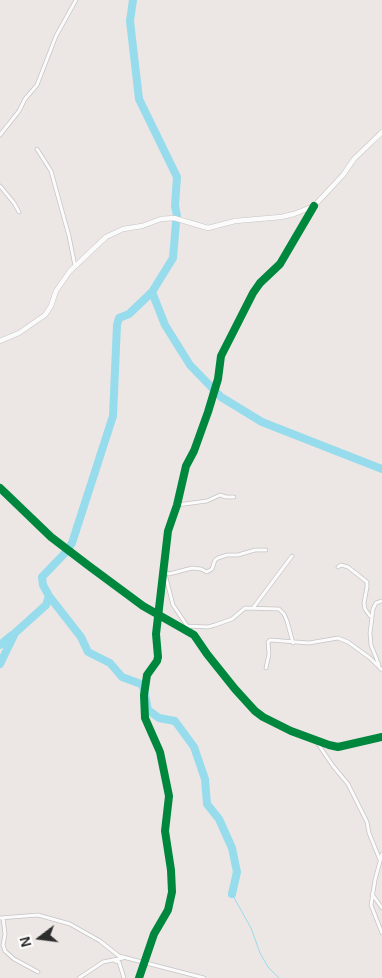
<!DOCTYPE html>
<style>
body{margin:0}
#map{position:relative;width:382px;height:978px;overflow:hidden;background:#ece7e4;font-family:Arial,sans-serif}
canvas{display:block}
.north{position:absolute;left:15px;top:913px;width:50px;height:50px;-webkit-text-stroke:4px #fff;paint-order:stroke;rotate:255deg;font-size:14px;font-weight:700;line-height:20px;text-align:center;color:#2d2d2d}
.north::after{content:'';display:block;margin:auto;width:18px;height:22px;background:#2d2d2d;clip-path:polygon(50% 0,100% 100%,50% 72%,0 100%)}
</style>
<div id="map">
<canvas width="382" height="978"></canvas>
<div class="north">N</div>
</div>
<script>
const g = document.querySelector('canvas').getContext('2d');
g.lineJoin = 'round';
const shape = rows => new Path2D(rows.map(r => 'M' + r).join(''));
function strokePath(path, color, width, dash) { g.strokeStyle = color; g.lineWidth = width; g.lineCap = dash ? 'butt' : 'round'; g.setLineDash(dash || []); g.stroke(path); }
const stream = shape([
 [232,894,251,928,260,953,268,967,279,978]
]);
const river = shape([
 [133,0,130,21,139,99,177,177,175,206,177,216],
 [152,292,165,325,190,365,221,397,262,422,382,469],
 [49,596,81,637,88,652,110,663,122,677,141,684,144,689,148,710,159,718,175,721,194,747,205,779,207,804,219,819,232,848,237,872,232,894],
 [0,645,12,635],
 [0,664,15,633,46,605,49,596,43,585,42,577,66,552,72,543,113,416,117,325,119,318,129,314,152,292,173,258,176,222]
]);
const minor = shape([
 [0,135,19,111,25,99,37,85,56,36,76,0],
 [37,149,51,171,69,236,75,266],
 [0,186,14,203,19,212],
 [0,488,51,537,89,566,143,606,194,635,207,654,235,689,255,711,263,717,291,731,329,745,338,747,382,737],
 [177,505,207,501,220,495,226,497,234,497],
 [338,567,341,565,348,567,367,582,367,587,364,603,365,609,370,616],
 [164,571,169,574,192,568,201,569,207,572,212,569,215,560,218,558,227,555,238,555,255,550,266,550],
 [165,574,173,605,192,633],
 [253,608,292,556],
 [187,626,208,627,215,625,232,619,245,608,279,609,284,614,287,621,293,643],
 [379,665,371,645,370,633,373,609,376,603,382,601],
 [266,668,269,654,268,642,270,640,309,643,338,638,348,642,370,658,382,670],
 [316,741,333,766,348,784,367,822,369,833,380,860],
 [382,854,375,880,371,905,382,933],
 [372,894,382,908],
 [0,918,38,915,70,924,100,941,119,956,204,978],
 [3,918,5,934,3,945,5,951,14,959,38,972],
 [115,961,119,962,124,978],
 [79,978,103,962,123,958],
 [139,978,154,934,168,910,172,892,171,870,165,831,169,796,160,752,145,718,144,695,147,675,157,661,158,657,156,634,168,531,177,505,186,466,194,451,208,412,218,379,221,356,253,293,260,283,280,264,313,206]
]);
const tertiary = shape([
 [0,341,19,333,45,315,51,306,56,291,70,271,106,237,123,229,142,226,161,219,174,218,208,228,235,221,281,217,294,214,314,206,343,175,354,159,382,132]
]);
const cycleway = shape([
 [0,488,51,537,89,566,143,606,194,635,207,654,235,689,255,711,263,717,291,731,329,745,338,747,382,737],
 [139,978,154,934,168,910,172,892,171,870,165,831,169,796,160,752,145,718,144,695,147,675,157,661,158,657,156,634,168,531,177,505,186,466,194,451,208,412,218,379,221,356,253,293,260,283,280,264,314,206]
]);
strokePath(stream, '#97dcec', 1);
strokePath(river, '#97dcec', 8);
strokePath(minor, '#c5c4c4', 4.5);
strokePath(tertiary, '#c5c4c4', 5.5);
strokePath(minor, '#fcfbfb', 3);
strokePath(tertiary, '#fcfbfb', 4.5);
strokePath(cycleway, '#00873e', 8);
</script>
